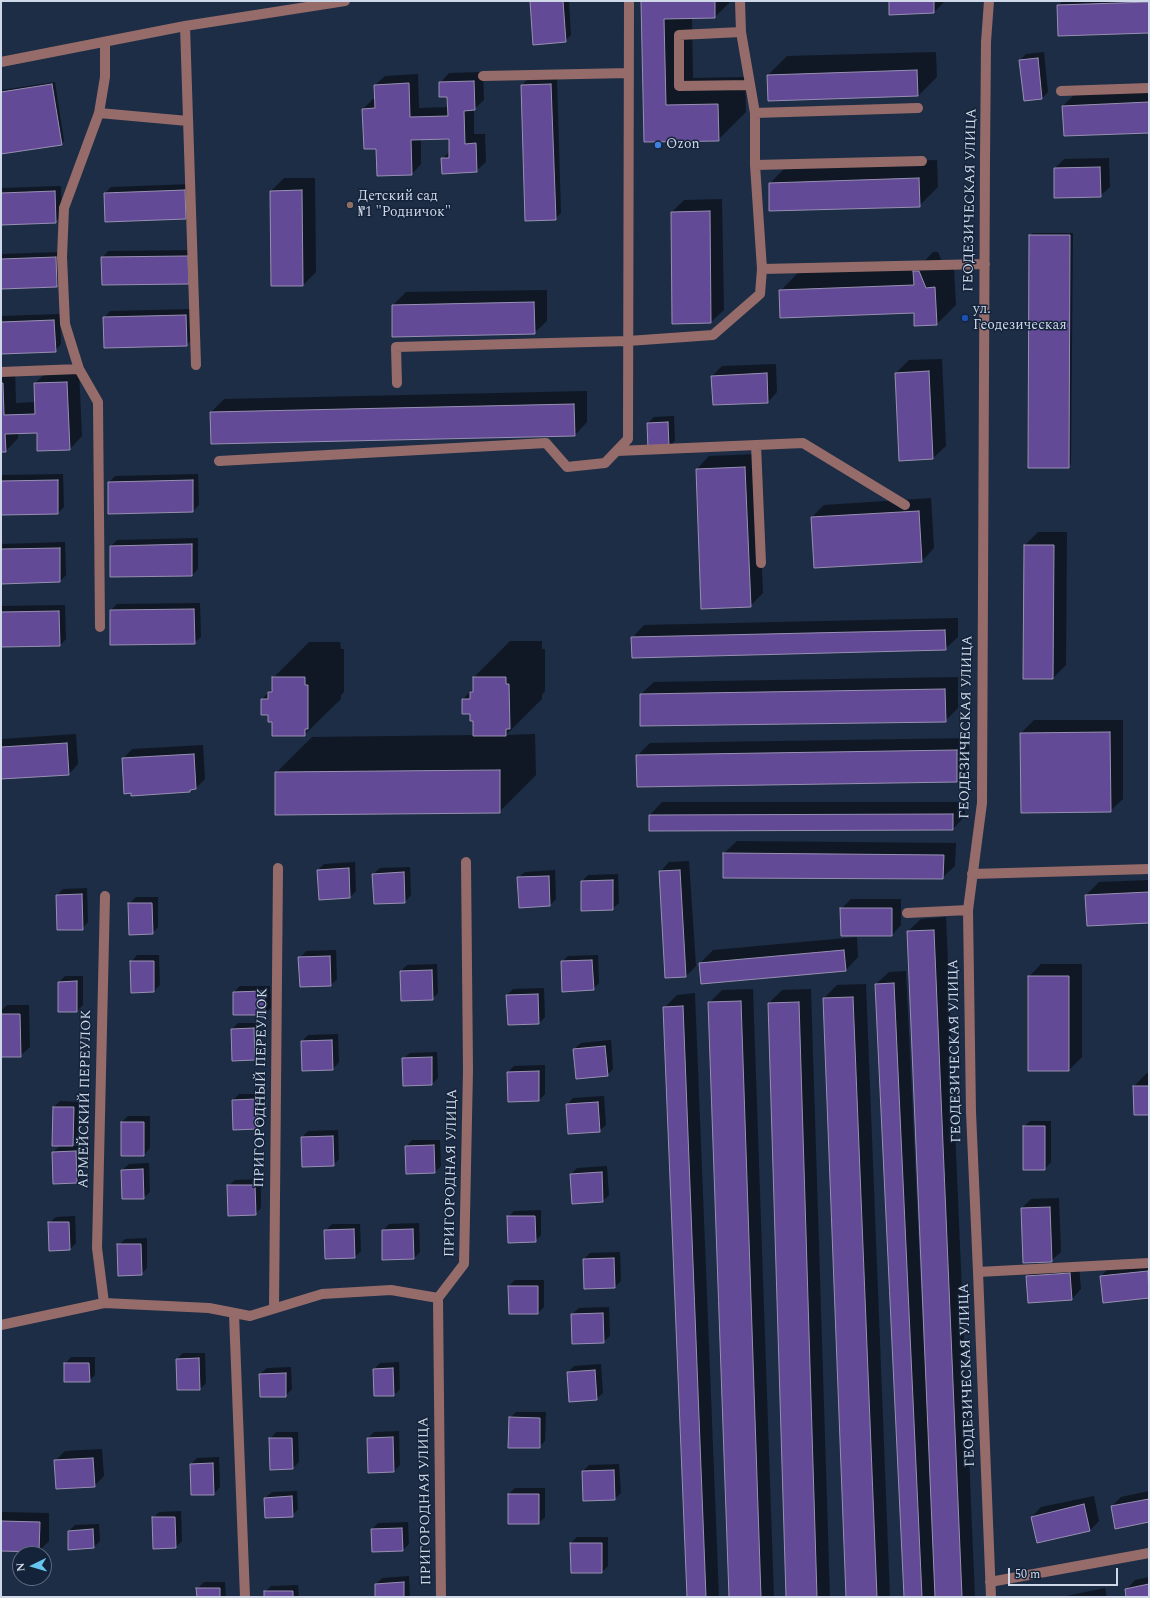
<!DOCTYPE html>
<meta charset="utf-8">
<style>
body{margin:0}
#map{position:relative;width:1150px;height:1598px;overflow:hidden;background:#1d2d45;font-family:Spectral,serif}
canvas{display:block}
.frame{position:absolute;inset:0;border:2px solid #ced8e8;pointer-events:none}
.north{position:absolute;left:12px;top:1546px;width:40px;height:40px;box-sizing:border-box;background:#14233a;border:1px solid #5e6b80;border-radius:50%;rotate:265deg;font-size:11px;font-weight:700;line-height:16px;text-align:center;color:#ced8e8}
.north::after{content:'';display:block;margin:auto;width:14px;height:18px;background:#65c5ee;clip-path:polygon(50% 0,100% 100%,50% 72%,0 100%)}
.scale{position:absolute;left:1008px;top:1568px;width:110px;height:18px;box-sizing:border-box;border:2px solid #ced8e8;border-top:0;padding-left:5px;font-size:12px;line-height:14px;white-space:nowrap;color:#ced8e8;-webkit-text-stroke:3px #14233a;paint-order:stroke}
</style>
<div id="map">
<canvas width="1150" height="1598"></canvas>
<div class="frame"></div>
<div class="north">N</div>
<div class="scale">50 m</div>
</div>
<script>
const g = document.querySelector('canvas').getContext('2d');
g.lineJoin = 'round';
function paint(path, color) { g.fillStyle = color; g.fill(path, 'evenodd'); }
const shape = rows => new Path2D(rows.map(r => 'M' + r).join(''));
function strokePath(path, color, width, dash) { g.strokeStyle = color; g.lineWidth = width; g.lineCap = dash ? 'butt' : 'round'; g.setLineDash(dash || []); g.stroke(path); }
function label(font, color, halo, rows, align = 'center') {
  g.font = font + ' Spectral,serif'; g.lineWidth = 3; g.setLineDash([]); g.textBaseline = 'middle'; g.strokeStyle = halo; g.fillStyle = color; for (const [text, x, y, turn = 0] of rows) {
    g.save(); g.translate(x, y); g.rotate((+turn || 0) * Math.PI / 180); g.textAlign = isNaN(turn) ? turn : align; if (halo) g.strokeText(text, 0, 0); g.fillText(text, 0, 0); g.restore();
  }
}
const shadow = shape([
 [532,1,569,1,571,35,565,41],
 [642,1,731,1,715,17,692,18,693,78,745,77,746,112,718,140,645,141],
 [890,1,945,1,934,12],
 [1063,1,1149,1,1149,32,1058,6],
 [936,52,937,77,918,96,768,75,787,56],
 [1044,52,1048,92,1042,98,1025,100,1020,60,1026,54],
 [483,72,484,100,474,109,474,134,485,134,486,162,476,171,442,159,450,151,450,138,421,139,421,164,412,174,377,148,363,109,373,99,376,99,375,85,385,76,418,74,419,108,449,107,448,96,440,83,449,73],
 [557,78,561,213,555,219,522,85,528,79],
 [55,82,64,141,61,144,1,153,1,90],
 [1149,85,1149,132,1063,106,1082,87],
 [1109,158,1110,187,1100,196,1055,168,1064,159],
 [937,160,938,187,919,206,770,183,789,164],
 [284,178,315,178,316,272,303,285,272,285,271,191],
 [191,184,192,212,186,218,105,193,111,187],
 [61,186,62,216,55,222,1,224,1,188],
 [722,199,724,310,711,322,672,212,684,200],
 [1033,233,1073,233,1071,464,1068,467,1030,236],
 [194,250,194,276,102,258,108,251],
 [61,252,62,280,56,286,1,288,1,254],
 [933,252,938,252,945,269,954,269,956,305,937,324,914,312,780,291,799,272,919,267],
 [547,290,547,321,534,333,393,336,393,305,406,292],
 [192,309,193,338,187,345,105,347,104,318,110,311],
 [60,314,61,344,55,351,1,353,1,316],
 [942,359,946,446,933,458,896,373,909,360],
 [776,364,777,392,768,402,712,376,722,366],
 [79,369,82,436,70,449,38,431,18,432,18,438,6,451,1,451,1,371,15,371,16,403,36,402,35,383,48,371],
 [587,391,587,422,575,435,211,412,224,399],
 [674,416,675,441,669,447,648,423,654,417],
 [757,454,763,593,750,606,697,469,709,456],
 [63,474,64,507,58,513,1,514,1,475],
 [198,474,199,505,193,511,109,482,115,476],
 [931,498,934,548,922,561,812,517,824,505],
 [1038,532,1067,532,1066,665,1053,678,1024,678,1025,545],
 [198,538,198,569,192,575,111,546,117,540],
 [65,542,66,575,60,581,1,583,1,544],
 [200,603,201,637,194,643,111,610,117,604],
 [65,605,66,639,60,645,1,646,1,606],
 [958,618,958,637,945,649,632,638,644,625],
 [510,641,542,641,542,649,545,649,545,691,542,695,542,699,506,735,535,734,536,775,499,812,276,773,312,737,474,735,474,720,463,699,474,688,474,677],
 [309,642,340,642,341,649,344,649,344,692,341,695,341,699,304,735,273,721,262,699,273,688,273,678],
 [958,677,958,708,945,721,641,694,654,682],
 [1034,720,1123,720,1123,799,1110,811,1021,733],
 [76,734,78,764,69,774,1,778,1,739],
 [969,738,970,768,957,781,637,756,650,743],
 [203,745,205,779,196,788,192,788,189,791,123,759,132,749],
 [662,802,965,802,965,816,953,829,650,815],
 [737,841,956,843,955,866,942,878,724,853],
 [689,861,696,966,686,976,666,977,660,872,669,862],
 [355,862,356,891,350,897,320,899,318,870,324,864],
 [410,867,411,895,405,902,373,874,380,868],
 [555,870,556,899,550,905,518,878,525,872],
 [618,874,619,903,612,909,582,910,582,881,588,875],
 [1149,880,1149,922,1086,895,1099,882],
 [87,888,88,922,82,929,57,895,63,889],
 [136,897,158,897,158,927,152,933,129,904],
 [851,899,901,899,901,925,892,935,841,909],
 [946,917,975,1597,905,1597,876,984,889,972,906,971,924,1348,926,1348,908,931,921,919],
 [857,937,858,957,846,970,700,963,713,950],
 [336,950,337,979,331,985,300,958,306,951],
 [137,955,159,955,160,985,154,991,132,992,131,962],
 [598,955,599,983,593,989,562,962,568,956],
 [437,964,438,993,432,999,401,971,407,965],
 [1041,964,1082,964,1082,1057,1069,1070,1029,977],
 [65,976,83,976,83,1005,77,1011,59,1011,59,982],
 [866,984,890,1597,847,1597,824,998,837,985],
 [240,986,270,986,271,1008,264,1014,234,992],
 [544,988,545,1017,539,1023,507,995,513,989],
 [753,989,774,1597,730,1597,709,1003,722,990],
 [811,989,830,1597,787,1597,769,1003,782,990],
 [695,993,719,1597,688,1597,664,1008,677,995],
 [7,1005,29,1005,30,1047,20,1056,1,1056,1,1011],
 [238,1023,260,1023,261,1053,254,1059,232,1029],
 [338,1034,339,1062,333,1069,303,1070,302,1041,308,1035],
 [611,1040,613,1069,607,1075,574,1049,581,1043],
 [437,1052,438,1078,432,1084,403,1059,410,1053],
 [545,1065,545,1094,539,1100,508,1072,514,1066],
 [1147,1073,1149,1073,1149,1114,1134,1086],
 [239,1094,263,1094,264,1122,257,1128,233,1100],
 [604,1096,606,1125,599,1131,567,1105,573,1098],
 [60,1101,79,1102,78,1139,72,1146,82,1145,83,1176,76,1182,53,1152,61,1145,54,1107],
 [128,1116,150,1116,150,1148,144,1155,122,1122],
 [1030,1121,1051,1121,1051,1162,1045,1169,1024,1127],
 [338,1130,339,1159,333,1165,302,1137,308,1131],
 [412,1140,440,1140,441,1166,435,1172,406,1147],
 [149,1163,150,1192,143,1198,122,1170,129,1164],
 [607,1166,609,1195,603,1201,571,1174,577,1168],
 [261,1179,261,1208,255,1214,228,1186,235,1180],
 [1059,1198,1061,1252,1051,1261,1022,1208,1031,1199],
 [541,1210,541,1235,535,1241,508,1217,514,1211],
 [75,1216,76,1243,70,1249,49,1223,56,1217],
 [419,1223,420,1252,414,1258,383,1230,389,1224],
 [332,1224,360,1224,361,1251,355,1257,325,1231],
 [147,1238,147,1268,141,1274,119,1245,125,1239],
 [620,1252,621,1281,615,1287,584,1259,590,1253],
 [1149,1262,1149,1297,1103,1302,1101,1276,1110,1267],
 [1079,1264,1081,1289,1072,1299,1027,1276,1036,1267],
 [515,1280,544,1280,544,1307,538,1313,509,1286],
 [609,1307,610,1336,603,1342,572,1314,579,1308],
 [183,1353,205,1353,206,1383,200,1389,177,1359],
 [71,1357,95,1357,95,1375,89,1381,65,1364],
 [399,1362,400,1389,394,1395,374,1369,380,1363],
 [601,1364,603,1393,596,1399,568,1372,574,1366],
 [291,1367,292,1389,285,1396,260,1374,267,1368],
 [516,1412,546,1412,545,1441,539,1447,510,1418],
 [399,1431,400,1465,394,1471,368,1438,374,1432],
 [276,1432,298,1432,299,1462,293,1468,270,1439],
 [102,1449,104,1476,94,1486,55,1461,65,1451],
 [219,1457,220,1487,214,1494,191,1464,197,1458],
 [619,1464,621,1493,614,1499,583,1471,589,1465],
 [515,1488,545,1488,545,1517,539,1523,509,1494],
 [297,1491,298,1509,292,1516,265,1498,272,1492],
 [1149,1491,1149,1521,1112,1506,1121,1497],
 [1094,1496,1099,1521,1090,1530,1032,1517,1041,1507],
 [181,1511,182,1541,176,1547,154,1548,153,1518,159,1512],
 [1,1512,49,1513,49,1541,39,1551,1,1550],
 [408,1522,409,1544,403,1550,372,1529,378,1523],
 [99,1524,100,1541,94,1547,69,1531,75,1525],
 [577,1537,608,1537,608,1566,602,1572,571,1543],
 [409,1576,410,1597,376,1597,376,1584,382,1578],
 [1149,1577,1149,1597,1127,1597,1126,1590,1135,1580],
 [204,1582,225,1582,226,1597,198,1597,197,1589],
 [298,1585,299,1597,265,1597,265,1592,271,1586],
 [1105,1588,1107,1597,1061,1597]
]);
const building = shape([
 [530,1,563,1,566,42,533,45,530,1],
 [641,1,715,1,715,18,664,19,666,105,718,104,719,141,644,142,641,1],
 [889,1,934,1,934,13,889,15,889,1],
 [1149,2,1149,33,1058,36,1057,5,1149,2],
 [1038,58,1042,99,1024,101,1019,60,1038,58],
 [917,70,918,96,768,101,767,75,917,70],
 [474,81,475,110,464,111,465,144,476,143,477,172,442,174,441,158,449,158,449,139,411,140,412,175,377,176,376,149,364,149,362,109,375,108,374,85,409,83,410,117,448,116,447,97,439,97,439,82,474,81],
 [52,84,62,145,1,154,1,92,52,84],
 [551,84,556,220,525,221,521,85,551,84],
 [1149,102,1149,133,1064,136,1062,106,1149,102],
 [1100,167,1101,197,1054,198,1054,168,1100,167],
 [919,178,920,207,769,211,769,183,919,178],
 [185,190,186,219,105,222,104,193,185,190],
 [302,190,303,286,271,286,270,191,302,190],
 [55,191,56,223,1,225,1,193,55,191],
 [710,211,711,323,672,324,671,212,710,211],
 [1029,235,1070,235,1069,468,1028,468,1029,235],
 [188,256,189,284,102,285,101,257,188,256],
 [56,257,57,287,1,289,1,259,56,257],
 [913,271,919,271,926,288,935,287,937,325,914,326,914,313,780,318,779,290,914,285,913,271],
 [534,302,535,334,392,337,392,305,534,302],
 [186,315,187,346,104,348,103,317,186,315],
 [54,320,56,352,1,354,1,322,54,320],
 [929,371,933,459,899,461,895,373,929,371],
 [767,373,768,403,713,405,711,376,767,373],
 [67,382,70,450,37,451,37,433,5,434,6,452,1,452,1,383,3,383,4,415,35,414,34,383,67,382],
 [574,404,575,436,211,444,210,412,574,404],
 [668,422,669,448,648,449,647,423,668,422],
 [745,467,751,607,701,609,696,469,745,467],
 [58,480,58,514,1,515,1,481,58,480],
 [193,480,193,512,108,514,108,482,193,480],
 [919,511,922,562,814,568,811,517,919,511],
 [192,544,192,576,110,577,110,546,192,544],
 [1024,545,1054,545,1053,679,1023,679,1024,545],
 [60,548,60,582,1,584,1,549,60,548],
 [194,609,195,644,110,645,110,610,194,609],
 [59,611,60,646,1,647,1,612,59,611],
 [945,630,946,650,632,658,631,637,945,630],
 [272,677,305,677,305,685,308,685,308,729,305,729,305,736,272,736,272,722,268,722,268,715,261,715,261,699,268,699,268,692,272,692,272,677],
 [473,677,506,677,506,684,509,684,510,729,506,729,506,736,473,736,473,721,470,721,470,714,462,714,462,699,470,699,470,692,473,692,473,677],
 [945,689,946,722,640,726,640,694,945,689],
 [1110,732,1111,812,1021,813,1020,733,1110,732],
 [67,743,69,775,1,779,1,747,67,743],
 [957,750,957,782,637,787,636,755,957,750],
 [194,754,196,789,190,790,190,792,131,796,131,793,124,794,122,758,194,754],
 [500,770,500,813,275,815,275,772,500,770],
 [953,814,953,830,649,831,649,815,953,814],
 [723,853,944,855,943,879,723,878,723,853],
 [349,868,350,898,319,900,317,870,349,868],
 [680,870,686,977,665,978,659,871,680,870],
 [404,872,405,903,374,904,372,874,404,872],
 [549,876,550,906,519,908,517,877,549,876],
 [613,880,613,910,581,911,581,881,613,880],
 [1149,892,1149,923,1087,926,1085,895,1149,892],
 [82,894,83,930,57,930,56,895,82,894],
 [128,903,152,903,153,934,129,935,128,903],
 [840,908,892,908,892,936,841,936,840,908],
 [934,930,962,1597,935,1597,907,931,934,930],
 [844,950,846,971,701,984,699,963,844,950],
 [330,956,331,986,300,987,298,957,330,956],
 [592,960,594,990,562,992,561,961,592,960],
 [130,961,154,961,154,992,131,993,130,961],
 [432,970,433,1000,401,1001,400,971,432,970],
 [1028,976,1069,976,1069,1071,1028,1071,1028,976],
 [77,981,77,1012,58,1012,58,982,77,981],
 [894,983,922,1597,904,1597,875,984,894,983],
 [264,991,265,1015,233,1015,233,992,264,991],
 [538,994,539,1024,508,1025,506,995,538,994],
 [853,997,877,1597,846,1597,823,998,853,997],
 [741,1001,761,1597,729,1597,708,1002,741,1001],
 [799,1002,817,1597,786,1597,768,1003,799,1002],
 [683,1006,706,1597,687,1597,663,1007,683,1006],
 [1,1014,20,1014,21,1057,1,1057,1,1014],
 [254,1028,255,1060,232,1061,231,1029,254,1028],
 [332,1040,333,1070,302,1071,301,1041,332,1040],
 [605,1046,608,1076,576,1079,573,1049,605,1046],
 [432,1057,432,1085,403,1086,402,1058,432,1057],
 [539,1071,539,1101,508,1102,507,1072,539,1071],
 [1133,1086,1149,1086,1149,1115,1134,1115,1133,1086],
 [257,1099,258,1129,233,1130,232,1100,257,1099],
 [598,1102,600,1132,568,1134,566,1104,598,1102],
 [53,1107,74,1107,73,1146,52,1146,53,1107],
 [121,1122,144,1122,144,1156,121,1156,121,1122],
 [1023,1126,1045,1126,1045,1170,1023,1170,1023,1126],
 [333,1136,334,1166,302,1167,301,1137,333,1136],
 [434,1145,435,1173,406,1174,405,1146,434,1145],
 [76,1151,77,1183,53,1184,52,1152,76,1151],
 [143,1169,144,1199,122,1199,121,1170,143,1169],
 [602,1172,603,1202,572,1204,570,1174,602,1172],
 [227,1185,255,1185,256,1215,228,1216,227,1185],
 [1050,1207,1052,1262,1023,1263,1021,1208,1050,1207],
 [507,1216,535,1216,536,1242,508,1243,507,1216],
 [48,1222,69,1222,70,1250,49,1251,48,1222],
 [354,1229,355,1258,325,1259,324,1230,354,1229],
 [413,1229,414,1259,382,1260,382,1230,413,1229],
 [117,1244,141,1244,142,1275,118,1276,117,1244],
 [614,1258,615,1288,584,1289,583,1259,614,1258],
 [1148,1271,1149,1298,1103,1303,1100,1276,1148,1271],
 [1070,1273,1072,1300,1028,1303,1026,1276,1070,1273],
 [508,1286,538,1286,538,1314,509,1314,508,1286],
 [603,1313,604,1343,572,1344,571,1314,603,1313],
 [199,1358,200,1390,177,1390,176,1359,199,1358],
 [64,1363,89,1363,90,1382,64,1382,64,1363],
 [393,1368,394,1396,374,1396,373,1369,393,1368],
 [595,1370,597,1400,569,1402,567,1372,595,1370],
 [286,1373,286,1397,260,1397,259,1374,286,1373],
 [509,1417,540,1418,540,1448,508,1448,509,1417],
 [393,1437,394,1472,368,1473,367,1438,393,1437],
 [269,1438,292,1438,293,1469,270,1470,269,1438],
 [93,1458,95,1487,56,1489,54,1460,93,1458],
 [213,1463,214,1495,191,1495,190,1464,213,1463],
 [614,1470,615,1500,583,1501,582,1471,614,1470],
 [508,1494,539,1494,539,1524,508,1524,508,1494],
 [292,1496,293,1517,265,1518,264,1498,292,1496],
 [1149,1499,1149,1522,1115,1529,1111,1506,1149,1499],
 [1084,1504,1090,1531,1037,1543,1031,1517,1084,1504],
 [152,1517,175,1517,176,1548,153,1549,152,1517],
 [1,1521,40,1522,39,1552,1,1551,1,1521],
 [402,1528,403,1551,372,1552,371,1529,402,1528],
 [93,1529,94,1548,68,1550,68,1531,93,1529],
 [570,1543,602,1543,602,1573,571,1573,570,1543],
 [404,1582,404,1597,375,1597,375,1584,404,1582],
 [1149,1584,1149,1597,1126,1597,1125,1589,1149,1584],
 [196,1588,220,1588,220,1597,197,1597,196,1588],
 [264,1591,293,1591,293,1597,264,1597,264,1591]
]);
const minor = shape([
 [740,1,741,32,679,35,679,86,750,85],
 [989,1,986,42,985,159,982,803,968,910,971,1112,978,1272,991,1597],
 [185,26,196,365],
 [1,62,185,26,345,1],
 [483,76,629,73],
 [1061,91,1149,88],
 [99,113,188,121],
 [755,113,918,108],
 [755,165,922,161],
 [762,269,985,264],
 [79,369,98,402,100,627],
 [1,372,79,369,65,324,62,257,64,208,99,113,105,77,105,42],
 [397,383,396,347,628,341,713,335,760,294,762,269,755,165,755,113,741,32],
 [756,445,761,563],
 [617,451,803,443,905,505],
 [219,461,546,443,567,467,605,463,628,439,629,1],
 [972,874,1149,869],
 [907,913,968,910],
 [978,1272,1149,1263],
 [104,1303,97,1248,105,896],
 [274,1308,278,868],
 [234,1314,245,1597],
 [1,1325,104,1303,209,1308,250,1316,322,1294,391,1290,438,1298],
 [990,1582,1149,1553],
 [441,1597,438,1298,464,1264,468,1070,466,862]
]);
const markers = [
 [658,145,4,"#3f7fe0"],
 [350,205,4,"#8d6e63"],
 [965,318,4,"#1a4fb4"]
];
const poiNames = [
 ["Ozon",666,145],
 ["Детский сад",358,197],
 ["№1 \"Родничок\"",358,213],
 ["ул.",973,310],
 ["Геодезическая",973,326]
];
const streetNames = [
 ["ГЕОДЕЗИЧЕСКАЯ УЛИЦА",971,200,-89],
 ["ГЕОДЕЗИЧЕСКАЯ УЛИЦА",967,727,-89],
 ["ГЕОДЕЗИЧЕСКАЯ УЛИЦА",956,1051,-91],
 ["ПРИГОРОДНЫЙ ПЕРЕУЛОК",262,1088,-89],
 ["АРМЕЙСКИЙ ПЕРЕУЛОК",86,1099,-89],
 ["ПРИГОРОДНАЯ УЛИЦА",452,1173,-89],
 ["ГЕОДЕЗИЧЕСКАЯ УЛИЦА",968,1375,-92],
 ["ПРИГОРОДНАЯ УЛИЦА",426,1501,-91]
];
paint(shadow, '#0007');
paint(building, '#624a96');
strokePath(building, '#9890b2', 1);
strokePath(minor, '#966c6a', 10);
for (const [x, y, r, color] of markers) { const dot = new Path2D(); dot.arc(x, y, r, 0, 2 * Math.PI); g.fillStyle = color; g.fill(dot); strokePath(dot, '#14233a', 1.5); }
label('14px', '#ced8e8', '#14233a', poiNames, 'left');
label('14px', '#ced8e8', '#14233a', streetNames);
</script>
